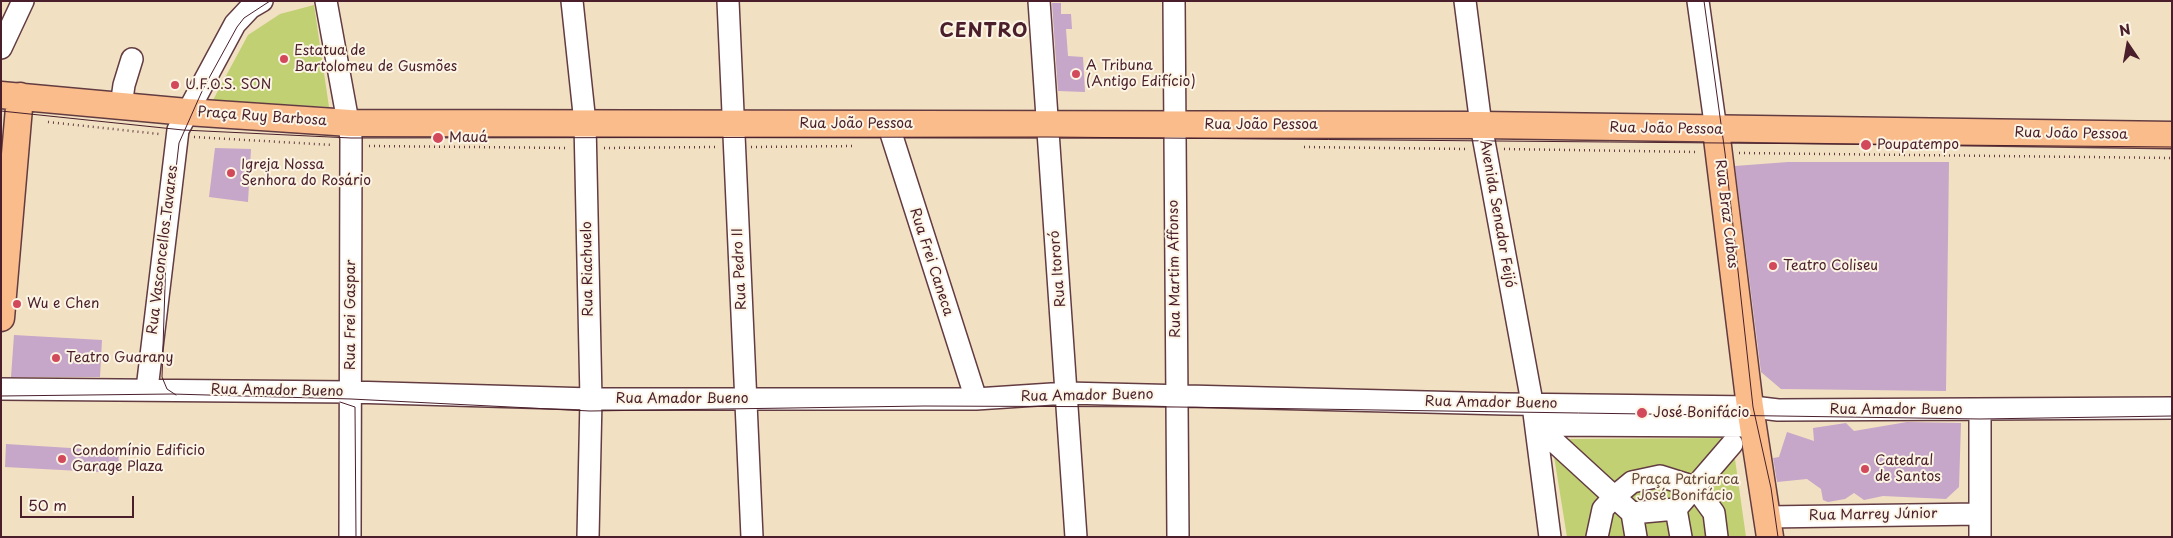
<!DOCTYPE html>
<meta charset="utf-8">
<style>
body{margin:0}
#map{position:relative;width:2173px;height:538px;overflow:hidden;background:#f2e0c2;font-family:"Playpen Sans",sans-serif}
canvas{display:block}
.frame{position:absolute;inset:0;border:2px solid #4a1f2b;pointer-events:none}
.north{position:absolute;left:2103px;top:20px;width:50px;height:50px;-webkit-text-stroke:4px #fcf5e5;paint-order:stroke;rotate:348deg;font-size:14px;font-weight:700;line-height:20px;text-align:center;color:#4a1f2b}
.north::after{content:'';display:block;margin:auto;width:18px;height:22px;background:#4a1f2b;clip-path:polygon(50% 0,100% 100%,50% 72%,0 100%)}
.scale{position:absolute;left:20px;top:496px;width:114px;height:22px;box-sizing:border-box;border:2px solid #4a1f2b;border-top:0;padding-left:6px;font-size:15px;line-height:18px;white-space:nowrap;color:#4a1f2b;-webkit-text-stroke:4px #fcf5e5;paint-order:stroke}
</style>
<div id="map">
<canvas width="2173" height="538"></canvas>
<div class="frame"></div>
<div class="north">N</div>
<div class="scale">50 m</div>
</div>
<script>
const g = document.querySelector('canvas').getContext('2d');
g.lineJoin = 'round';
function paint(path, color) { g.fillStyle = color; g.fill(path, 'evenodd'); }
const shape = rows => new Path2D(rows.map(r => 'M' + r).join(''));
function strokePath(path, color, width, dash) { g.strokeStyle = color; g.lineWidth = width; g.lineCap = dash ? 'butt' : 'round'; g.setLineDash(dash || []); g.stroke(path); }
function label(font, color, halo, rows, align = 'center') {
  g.font = font + ' "Playpen Sans",sans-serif'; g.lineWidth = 4; g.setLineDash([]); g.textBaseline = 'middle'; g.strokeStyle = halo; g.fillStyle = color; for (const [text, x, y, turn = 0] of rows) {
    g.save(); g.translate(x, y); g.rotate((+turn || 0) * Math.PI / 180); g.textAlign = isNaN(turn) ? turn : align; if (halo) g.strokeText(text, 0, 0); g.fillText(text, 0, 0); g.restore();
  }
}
const green = shape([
 [314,5,329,107,213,100,248,35,280,14],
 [1732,438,1746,537,1567,537,1553,450,1566,439]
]);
const building = shape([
 [1052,3,1061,3,1061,14,1071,14,1072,29,1066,29,1068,56,1083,57,1085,92,1058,91],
 [215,148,251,149,248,202,209,197],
 [1788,162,1949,162,1946,391,1781,389,1761,372,1735,166],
 [14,335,102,340,100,377,11,377],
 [1907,422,1961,423,1959,487,1946,499,1883,496,1864,500,1854,493,1845,499,1828,502,1823,500,1821,489,1807,479,1777,482,1773,458,1779,457,1787,432,1814,441,1813,428,1846,423,1854,431],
 [6,444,119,451,118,473,5,467]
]);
const path = shape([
 [48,122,159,134],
 [194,137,333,145],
 [369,146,568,148],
 [751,147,856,146],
 [1304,147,1468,149],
 [604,148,716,147],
 [1504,149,1698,152],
 [1739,153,2172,158]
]);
const minor = shape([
 [326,1,351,138,350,537],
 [572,1,585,123,591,399,588,537],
 [728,1,752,537],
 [1039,1,1076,537],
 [1174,1,1178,537],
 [1465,1,1481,125,1534,413,1550,537],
 [1698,1,1716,130],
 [1,48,23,1],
 [121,106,124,85,132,59],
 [888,124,976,399],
 [1,389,351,392,591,399,976,399,1067,393,1506,404,1753,407,1778,410,2172,408],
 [147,389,178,130,235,24,250,8,262,1],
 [1536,425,1753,426],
 [1536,425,1632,513,1636,537],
 [1676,509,1732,444],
 [1632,513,1676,509,1681,537],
 [1767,517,1979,514],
 [1597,537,1603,509,1614,497,1632,482,1660,476,1695,487,1714,513,1717,537],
 [1980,537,1980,410]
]);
const major = shape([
 [1,95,187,112,350,123,1481,125,2172,135],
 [1716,130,1750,407,1770,537],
 [1,318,20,96]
]);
const tram = shape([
 [1704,1,1725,153,1753,407,1771,488,1778,537],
 [1,111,183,130,351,138,1047,137,2172,147],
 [176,395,167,389,162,377,166,256,179,143,203,89,237,27,244,18,270,1],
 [1,396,172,394,351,399,590,411,924,406,1177,407,1980,419,2172,416],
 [340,402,355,407,356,537]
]);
const markers = [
 [284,59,5,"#d1495b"],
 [1076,74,5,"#d1495b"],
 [175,85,5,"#d1495b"],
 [438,138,6,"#d1495b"],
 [1866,145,6,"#d1495b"],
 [231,173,5,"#d1495b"],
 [1773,266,5,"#d1495b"],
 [17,304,5,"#d1495b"],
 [56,358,5,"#d1495b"],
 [1642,413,6,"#d1495b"],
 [62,459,5,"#d1495b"],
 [1865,469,5,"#d1495b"]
];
const poiNames = [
 ["Estatua de",294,51],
 ["Bartolomeu de Gusmões",294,67],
 ["A Tribuna",1086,66],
 ["(Antigo Edifício)",1086,82],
 ["U.F.O.S. SON",185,85],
 ["Mauá",449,138],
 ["Poupatempo",1877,145],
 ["Igreja Nossa",241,165],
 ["Senhora do Rosário",241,181],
 ["Teatro Coliseu",1783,266],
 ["Wu e Chen",27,304],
 ["Teatro Guarany",66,358],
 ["José Bonifácio",1653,413],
 ["Condomínio Edificio",72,451],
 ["Garage Plaza",72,467],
 ["Catedral",1875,461],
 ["de Santos",1875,477]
];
const streetNames = [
 ["Praça Ruy Barbosa",262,117,4],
 ["Rua João Pessoa",856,124],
 ["Rua João Pessoa",1261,125],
 ["Rua João Pessoa",1666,129,1],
 ["Rua João Pessoa",2071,134,1],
 ["Avenida Senador Feijó",1497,214,80],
 ["Rua Braz Cubas",1726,214,83],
 ["Rua Vasconcellos Tavares",163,250,-83],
 ["Rua Frei Caneca",931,262,72],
 ["Rua Riachuelo",588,269,-91],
 ["Rua Pedro II",740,269,-93],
 ["Rua Itororó",1058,269,-95],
 ["Rua Martim Affonso",1175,269,-91],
 ["Rua Frei Gaspar",351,315,-90],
 ["Rua Amador Bueno",277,391,1],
 ["Rua Amador Bueno",1087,396,-1],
 ["Rua Amador Bueno",682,399],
 ["Rua Amador Bueno",1491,403,1],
 ["Rua Amador Bueno",1896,410],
 ["Rua Marrey Júnior",1873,515,-1]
];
const parkNames = [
 ["Praça Patriarca",1685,480],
 ["José Bonifácio",1685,496]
];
const districtNames = [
 ["CENTRO",984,32]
];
paint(green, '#c0d073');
paint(building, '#c6a6c9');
strokePath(minor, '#633c42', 24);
strokePath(major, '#633c42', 29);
strokePath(path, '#633c42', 2.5, [1, 4]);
strokePath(minor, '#fff', 21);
strokePath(major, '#f9bc8a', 26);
strokePath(tram, '#4a1f2b', 1);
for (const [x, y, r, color] of markers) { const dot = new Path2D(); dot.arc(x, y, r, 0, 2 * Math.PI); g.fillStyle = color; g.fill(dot); strokePath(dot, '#fcf5e5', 2); }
label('14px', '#4a1f2b', '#fcf5e5', poiNames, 'left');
label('14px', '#4a1f2b', '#fcf5e5', streetNames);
label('14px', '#684b3d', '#fcf5e5', parkNames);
g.letterSpacing = '1px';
label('bold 19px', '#4a1f2b', '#fcf5e5', districtNames);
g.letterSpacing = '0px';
</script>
